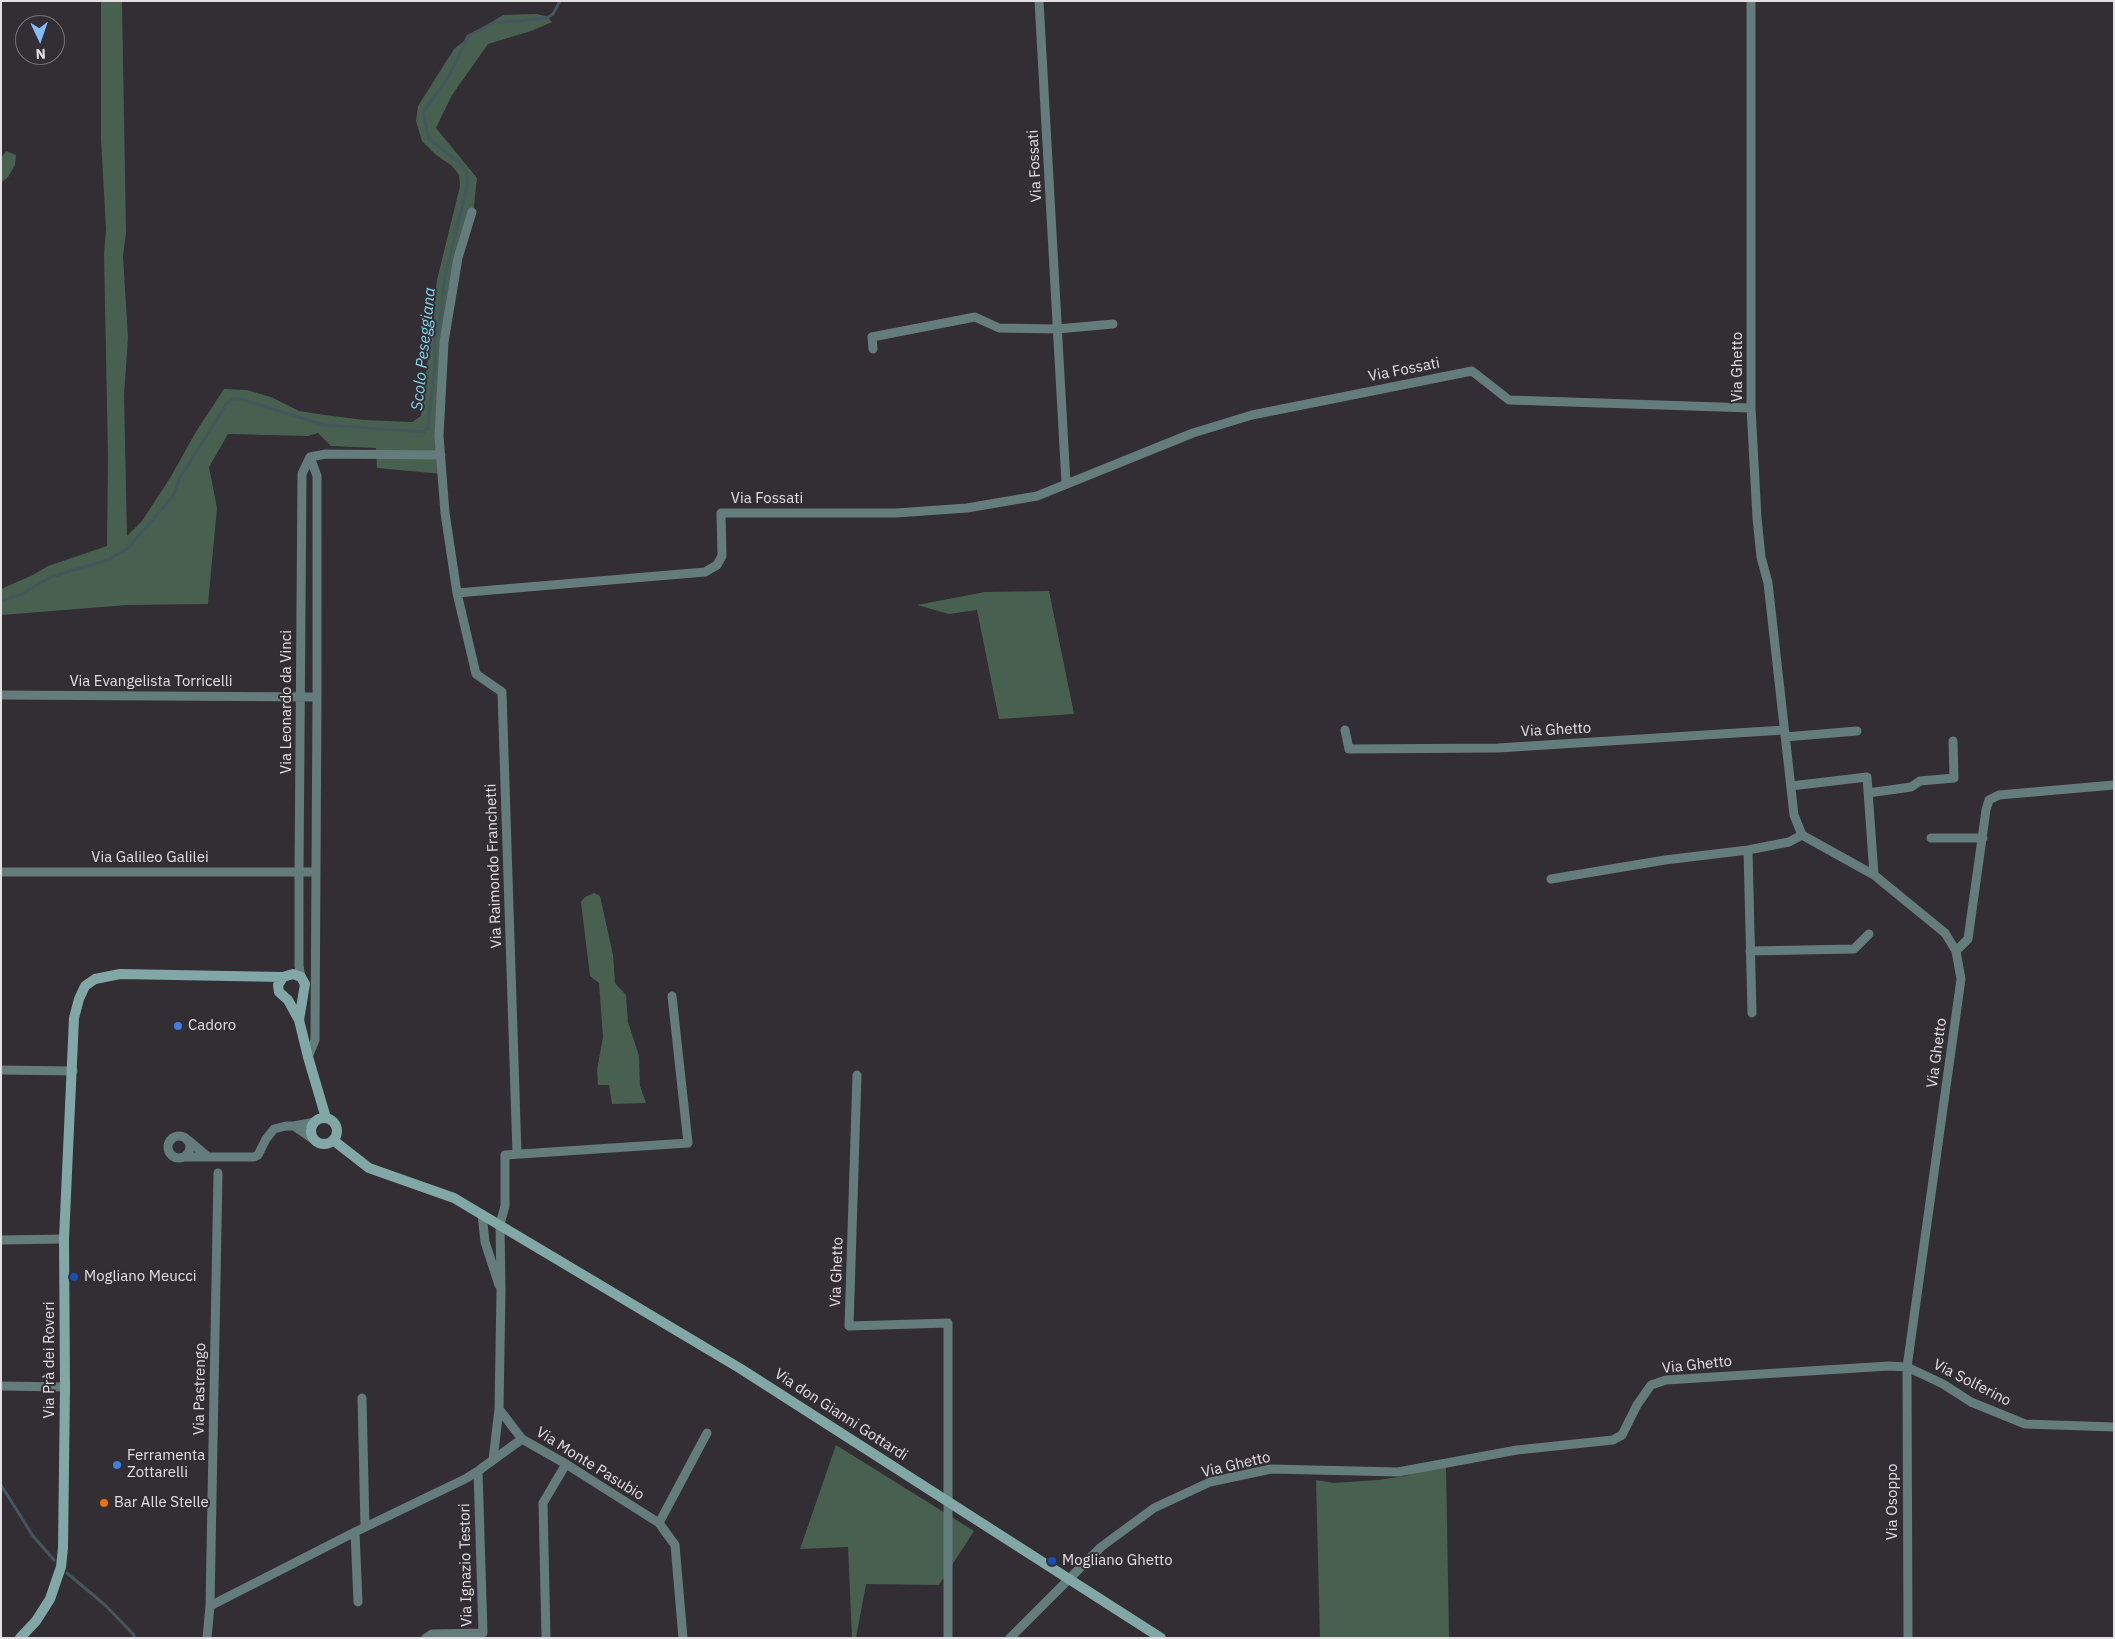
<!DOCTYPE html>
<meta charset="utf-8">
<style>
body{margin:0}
#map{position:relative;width:2115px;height:1639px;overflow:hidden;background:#332d34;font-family:"IBM Plex Sans",sans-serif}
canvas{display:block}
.frame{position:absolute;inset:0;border:2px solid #e3e0e4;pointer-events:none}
.north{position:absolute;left:15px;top:15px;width:50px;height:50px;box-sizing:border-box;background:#332d34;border:1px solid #79757a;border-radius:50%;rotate:177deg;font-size:14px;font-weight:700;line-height:20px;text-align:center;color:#e3e0e4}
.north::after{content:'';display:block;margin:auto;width:18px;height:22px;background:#82bcfa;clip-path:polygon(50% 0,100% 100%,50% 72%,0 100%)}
</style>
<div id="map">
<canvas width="2115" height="1639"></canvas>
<div class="frame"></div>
<div class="north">N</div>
</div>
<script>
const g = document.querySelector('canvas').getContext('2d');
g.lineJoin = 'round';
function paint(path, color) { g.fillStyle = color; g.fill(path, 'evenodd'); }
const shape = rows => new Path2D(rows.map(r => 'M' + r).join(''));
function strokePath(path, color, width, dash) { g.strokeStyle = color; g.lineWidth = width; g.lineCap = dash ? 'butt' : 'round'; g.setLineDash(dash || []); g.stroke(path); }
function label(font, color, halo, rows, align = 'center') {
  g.font = font + ' "IBM Plex Sans",sans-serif'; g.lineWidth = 4; g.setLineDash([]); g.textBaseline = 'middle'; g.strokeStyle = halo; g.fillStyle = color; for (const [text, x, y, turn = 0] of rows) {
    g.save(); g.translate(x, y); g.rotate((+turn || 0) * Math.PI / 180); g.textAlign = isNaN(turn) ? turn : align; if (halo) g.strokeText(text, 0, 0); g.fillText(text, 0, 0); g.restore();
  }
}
const green = shape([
 [101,1,122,1,126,233,123,256,128,338,124,395,127,536,142,521,170,478,197,430,224,389,247,390,271,397,299,411,325,415,364,420,412,422,421,416,437,280,460,186,459,175,452,166,435,154,422,141,416,121,418,106,454,49,474,33,503,15,536,14,546,16,552,22,531,31,488,44,452,95,436,128,477,178,472,224,462,248,446,327,442,474,377,468,376,448,331,446,318,433,308,436,228,434,209,467,217,508,208,604,127,605,1,615,1,589,33,575,48,566,107,546,108,456,104,254,106,229,101,139],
 [6,151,16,155,15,165,8,177,1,183,1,158],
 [1049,591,1074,714,999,719,977,610,949,614,917,605,985,592],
 [594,893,600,896,613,955,615,983,626,995,628,1022,639,1056,640,1086,646,1103,612,1104,609,1085,598,1085,597,1070,603,1037,599,983,590,976,581,902,585,897],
 [836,1445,974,1531,939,1585,866,1584,856,1638,852,1638,848,1547,800,1549],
 [1446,1464,1449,1638,1320,1638,1316,1480,1334,1483,1378,1480,1405,1476]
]);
const stream = shape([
 [1,601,18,596,51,577,110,559,128,548,173,496,179,479,226,405,232,399,241,399,324,425,424,432,428,427,435,364,435,342,441,313,445,276,467,187,467,174,462,165,429,139,423,112,448,78,468,36,493,23,547,18,553,14,560,1],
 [1,1485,33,1536,54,1560],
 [67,1573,105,1605,134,1635,134,1638]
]);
const street = shape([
 [1039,1,1066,483],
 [1751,1,1751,408,1757,518,1761,557,1768,583,1794,815,1802,835,1874,875,1945,933,1956,951,1961,979,1907,1367,1908,1638],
 [472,212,458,258,444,342,439,436,445,513,457,593,476,674,502,692,517,1154],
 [873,349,872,337,975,317,999,328,1057,329,1113,324],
 [310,457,326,454,441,455],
 [457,593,705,572,717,565,722,556,721,513,896,513,967,508,1037,496,1193,433,1252,415,1472,371,1509,400,1751,408],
 [1,695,317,697],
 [1345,730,1349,749,1498,748,1784,730],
 [1785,737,1857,731],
 [1791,786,1867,777,1874,875],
 [1868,793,1911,787,1920,781,1954,778,1953,741],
 [1931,838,1983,838],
 [1748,850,1752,1013],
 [1,872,315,872],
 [1551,879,1665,860,1748,850,1789,842,1802,835],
 [1750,951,1854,949,1869,934],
 [1956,951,1968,939,1986,810,1989,800,1999,795,2114,785],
 [301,977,299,966,299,872,302,474,310,457],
 [672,996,688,1143,505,1155,505,1206,500,1224,501,1290,499,1409,522,1439,566,1464,659,1523,707,1433],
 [308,1057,315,1040,317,697,317,476,310,457],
 [1,1070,73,1071],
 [857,1075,849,1326,948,1323,948,1638],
 [315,1122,294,1126,316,1141],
 '168 1147a11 11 0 1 1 22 0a11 11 0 1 1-22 0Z',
 [184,1157,208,1157,188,1140],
 [208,1157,254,1157,258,1155,266,1139,274,1129,286,1126,294,1126],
 [482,1214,485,1242,499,1285],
 [1,1240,64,1239],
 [1,1386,65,1387],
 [362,1398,365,1527],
 [493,1460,499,1409],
 [659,1523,675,1545,683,1638],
 [355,1532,358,1602],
 [210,1606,218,1173],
 [207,1638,210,1606,355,1532,465,1479,478,1471,522,1439],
 [426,1638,432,1634,483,1633,478,1471],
 [546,1638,543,1503,566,1464],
 [1010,1638,1101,1547,1154,1508,1210,1482,1271,1469,1398,1472,1517,1450,1613,1440,1622,1435,1637,1405,1651,1385,1666,1380,1889,1366,1907,1367,1943,1384,1971,1402,2025,1424,2114,1427]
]);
const secondary = shape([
 [283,977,278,985,279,992,288,1000,299,1020,308,1057,326,1118],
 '311 1131a13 13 0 1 1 26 0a13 13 0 1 1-26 0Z',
 [333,1140,369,1168,454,1198,741,1369,1161,1638],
 [20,1638,36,1621,50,1599,61,1567,63,1548,65,1387,64,1239,74,1018,79,999,85,986,95,979,120,974,283,977,293,974,301,977,305,984,299,1020]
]);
const markers = [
 [178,1026,5,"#3f7fe0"],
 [74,1277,5,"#1a4fb4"],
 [117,1465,5,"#3f7fe0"],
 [104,1503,5,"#e8710a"],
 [1052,1561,5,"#1a4fb4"]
];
const streetNames = [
 ["Via Fossati",1035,166,-93],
 ["Via Ghetto",1738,367,-90],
 ["Via Fossati",1404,370,-11],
 ["Via Fossati",767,499],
 ["Via Evangelista Torricelli",151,682],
 ["Via Leonardo da Vinci",287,702,-90],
 ["Via Ghetto",1556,730,-3],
 ["Via Galileo Galilei",150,858],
 ["Via Raimondo Franchetti",494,866,-92],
 ["Via Ghetto",1937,1053,-82],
 ["Via Ghetto",837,1272,-88],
 ["Via Prà dei Roveri",50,1360,-90],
 ["Via Ghetto",1697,1365,-6],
 ["Via Solferino",1972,1383,27],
 ["Via Pastrengo",200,1389,-89],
 ["Via don Gianni Gottardi",841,1415,33],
 ["Via Monte Pasubio",590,1464,32],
 ["Via Ghetto",1236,1465,-13],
 ["Via Osoppo",1893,1502,-90],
 ["Via Ignazio Testori",466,1565,-91]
];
const poiNames = [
 ["Cadoro",188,1026],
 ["Mogliano Meucci",84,1277],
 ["Ferramenta",127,1456],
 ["Zottarelli",127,1473],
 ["Bar Alle Stelle",114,1503],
 ["Mogliano Ghetto",1062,1561]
];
const waterNames = [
 ["Scolo Peseggiana",424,349,-84]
];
paint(green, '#486050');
strokePath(stream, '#44575c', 3);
strokePath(street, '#647c7c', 9);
strokePath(secondary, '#81a8a7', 10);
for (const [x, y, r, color] of markers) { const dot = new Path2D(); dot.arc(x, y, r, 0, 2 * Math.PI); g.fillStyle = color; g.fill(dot); strokePath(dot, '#332d34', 2); }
label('15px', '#e3e0e4', '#332d34', streetNames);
label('15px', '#e3e0e4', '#332d34', poiNames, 'left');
label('italic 16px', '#7ed9ed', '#332d34', waterNames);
</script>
